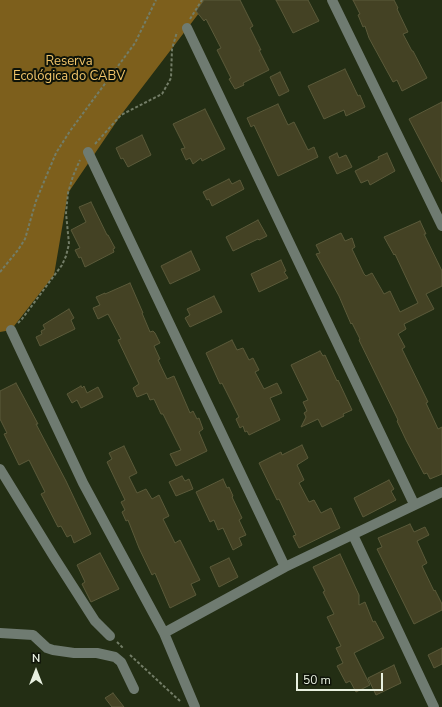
<!DOCTYPE html>
<meta charset="utf-8">
<style>
body{margin:0}
#map{position:relative;width:442px;height:707px;overflow:hidden;background:#232e14;font-family:"Nunito Sans",sans-serif}
canvas{display:block}
.north{position:absolute;left:16px;top:651px;width:40px;height:40px;-webkit-text-stroke:3px #0f1409;paint-order:stroke;rotate:0deg;font-size:11px;font-weight:700;line-height:16px;text-align:center;color:#e8f0e0}
.north::after{content:'';display:block;margin:auto;width:14px;height:18px;background:#e8f0e0;clip-path:polygon(50% 0,100% 100%,50% 72%,0 100%)}
.scale{position:absolute;left:296px;top:673px;width:87px;height:18px;box-sizing:border-box;border:2px solid #e8f0e0;border-top:0;padding-left:5px;font-size:12px;line-height:14px;white-space:nowrap;color:#e8f0e0;-webkit-text-stroke:3px #0f1409;paint-order:stroke}
</style>
<div id="map">
<canvas width="442" height="707"></canvas>
<div class="north">N</div>
<div class="scale">50 m</div>
</div>
<script>
const g = document.querySelector('canvas').getContext('2d');
g.lineJoin = 'round';
function paint(path, color) { g.fillStyle = color; g.fill(path, 'evenodd'); }
const shape = rows => new Path2D(rows.map(r => 'M' + r).join(''));
function strokePath(path, color, width, dash) { g.strokeStyle = color; g.lineWidth = width; g.lineCap = dash ? 'butt' : 'round'; g.setLineDash(dash || []); g.stroke(path); }
function label(font, color, halo, rows, align = 'center') {
  g.font = font + ' "Nunito Sans",sans-serif'; g.lineWidth = 4; g.setLineDash([]); g.textBaseline = 'middle'; g.strokeStyle = halo; g.fillStyle = color; for (const [text, x, y, turn = 0] of rows) {
    g.save(); g.translate(x, y); g.rotate((+turn || 0) * Math.PI / 180); g.textAlign = isNaN(turn) ? turn : align; if (halo) g.strokeText(text, 0, 0); g.fillText(text, 0, 0); g.restore();
  }
}
const forest = shape([
 [0,0,209,0,121,115,68,193,54,275,11,330,0,332]
]);
const building = shape([
 [204,0,240,0,253,26,250,28,261,50,259,50,269,70,243,83,244,85,235,89,229,79,231,78,217,50,221,48,206,19,204,21,196,11,204,0],
 [276,0,308,0,319,21,293,33,276,0],
 [353,0,394,0,398,8,397,9,408,32,403,34,412,51,413,51,427,78,402,91,397,80,393,82,369,38,365,26,363,27,358,15,360,14,353,0],
 [345,69,358,96,360,95,365,107,346,116,344,110,324,119,308,86,345,69],
 [280,72,289,91,279,96,270,77,280,72],
 [442,102,442,182,409,119,442,102],
 [278,104,288,125,294,122,308,150,314,147,318,157,278,176,254,125,251,127,247,118,278,104],
 [205,109,225,149,202,161,201,158,193,164,190,158,186,160,181,149,185,148,173,124,205,109],
 [142,135,151,155,128,167,123,158,121,159,116,148,142,135],
 [337,153,339,158,346,155,352,167,337,174,329,157,337,153],
 [387,153,395,171,370,185,368,180,361,183,355,171,379,159,378,157,387,153],
 [229,179,232,184,240,180,244,189,212,206,209,199,207,200,203,192,229,179],
 [91,202,107,235,108,235,115,248,113,249,114,252,85,267,81,257,79,258,75,250,80,248,71,230,86,222,79,207,91,202],
 [258,220,267,236,259,240,258,239,233,251,226,237,258,220],
 [420,221,426,234,424,234,442,271,442,286,426,294,434,309,404,324,406,329,398,334,405,347,402,349,428,402,426,403,438,429,442,427,442,474,430,479,427,473,424,474,406,440,397,421,398,420,359,340,360,339,352,323,351,324,339,296,316,254,320,253,316,245,341,233,345,241,352,238,355,247,352,249,364,274,366,276,372,273,384,294,390,291,400,312,418,303,395,254,394,255,384,237,420,221],
 [191,251,200,270,170,284,161,266,191,251],
 [281,260,286,271,284,272,288,278,259,292,251,274,281,260],
 [130,283,143,313,142,313,150,332,153,331,155,333,160,343,154,346,160,359,158,360,167,379,174,376,190,413,193,411,197,419,199,418,203,429,199,432,207,451,176,466,170,454,181,450,163,414,161,414,154,399,150,400,147,393,137,397,133,388,139,384,118,340,121,339,108,314,98,319,93,308,100,305,96,297,105,293,105,294,130,283],
 [214,296,222,312,190,327,185,318,190,315,187,309,214,296],
 [69,309,74,318,71,320,75,329,40,346,36,337,42,334,41,331,45,329,43,325,69,309],
 [232,340,237,350,243,348,249,360,253,358,259,370,255,372,264,389,277,383,282,393,270,398,280,420,249,435,247,431,245,432,243,426,240,428,236,419,239,417,222,383,220,384,206,353,232,340],
 [320,351,323,356,325,355,337,381,338,380,352,410,343,414,344,416,322,427,318,419,301,427,306,417,304,413,307,411,303,402,308,400,291,365,320,351],
 [16,383,38,424,36,424,66,481,91,534,74,543,71,535,67,537,61,526,58,527,41,494,45,492,29,460,19,465,4,434,7,433,0,419,0,391,16,383],
 [81,386,82,388,84,386,87,393,98,387,103,397,81,408,77,400,72,403,67,394,81,386],
 [302,445,308,458,297,465,304,480,299,483,309,502,314,500,321,513,331,508,340,528,299,548,293,536,296,535,279,499,277,500,259,463,281,452,282,455,302,445],
 [124,446,137,473,129,477,137,493,146,489,152,499,159,495,169,516,163,519,175,543,180,540,200,580,191,584,196,595,170,608,155,573,152,575,139,548,128,520,126,521,122,512,125,510,121,502,125,500,107,462,112,459,109,453,124,446],
 [182,476,185,481,189,479,193,489,176,496,169,482,182,476],
 [223,479,227,488,229,487,233,496,232,497,242,518,239,520,246,535,239,538,242,545,233,550,223,528,218,530,214,520,210,522,196,492,223,479],
 [389,480,394,489,391,491,396,500,363,517,354,498,389,480],
 [410,524,414,532,425,527,429,535,417,541,427,563,422,566,434,591,435,590,442,604,442,610,414,624,377,549,382,547,378,538,410,524],
 [100,553,119,589,91,602,82,584,85,582,77,565,100,553],
 [340,554,359,595,359,605,365,602,373,622,375,621,384,638,354,653,370,685,356,692,350,681,346,683,337,666,343,663,336,648,341,646,327,617,334,614,323,592,325,591,313,567,340,554],
 [229,558,238,577,219,587,210,567,229,558],
 [442,648,442,664,434,668,428,655,442,648],
 [394,665,401,683,376,695,368,678,394,665],
 [113,693,124,707,112,707,105,698,113,693]
]);
const path = shape([
 [190,19,202,0],
 [95,144,121,115,162,94,171,78,172,49,177,32],
 [0,272,18,250,25,239,36,201,56,153,70,131,135,43,156,0],
 [18,323,22,319,62,265,66,256,69,244,66,213,68,193,73,176,80,160],
 [117,642,124,649],
 [130,655,181,702]
]);
const minor = shape([
 [332,0,442,226],
 [187,28,414,504],
 [88,152,285,567],
 [11,330,83,483,164,633,195,707],
 [0,469,54,557,95,621,110,636],
 [353,535,434,707],
 [0,633,33,635,47,648,53,650,74,653,97,653,115,657,121,662,134,689],
 [164,633,285,567,442,492]
]);
const parkNames = [
 ["Reserva",69,62],
 ["Ecológica do CABV",69,77]
];
paint(forest, '#7d5f1c');
paint(building, '#444224');
strokePath(building, '#5b5a3a', 1);
strokePath(path, '#737d67', 2, [3, 2]);
strokePath(minor, '#6f7b71', 10);
label('13px', '#f2c56a', '#0f1409', parkNames);
</script>
